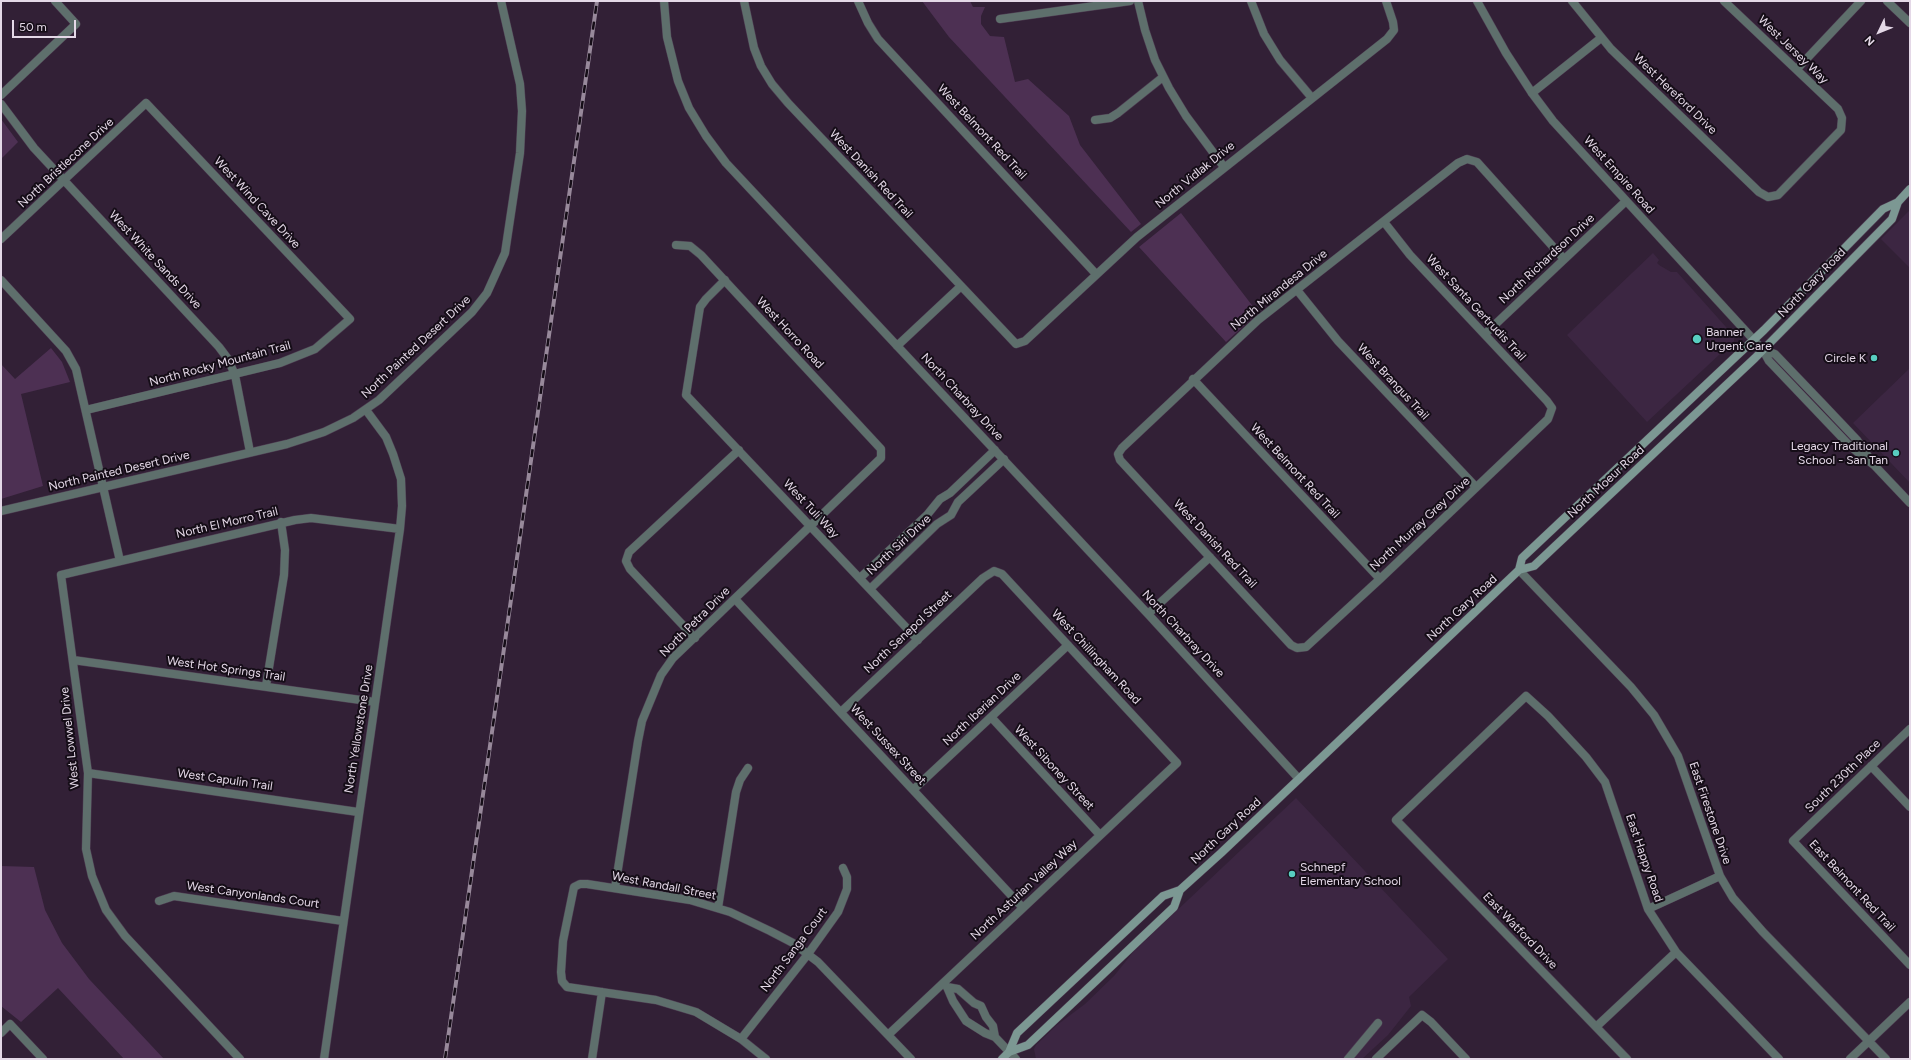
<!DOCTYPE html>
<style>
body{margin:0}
#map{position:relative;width:1911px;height:1060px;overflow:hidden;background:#322036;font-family:Figtree,sans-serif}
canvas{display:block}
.frame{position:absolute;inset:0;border:2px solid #e4d8e7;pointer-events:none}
.north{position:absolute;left:1859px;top:12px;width:40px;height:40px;-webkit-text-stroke:3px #150d17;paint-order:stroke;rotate:227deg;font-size:11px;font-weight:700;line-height:16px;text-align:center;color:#e4d8e7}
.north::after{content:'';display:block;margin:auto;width:14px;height:18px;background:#e4d8e7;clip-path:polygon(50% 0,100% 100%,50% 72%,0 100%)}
.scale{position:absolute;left:12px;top:20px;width:64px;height:18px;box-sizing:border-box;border:2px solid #e4d8e7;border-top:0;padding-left:5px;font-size:12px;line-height:14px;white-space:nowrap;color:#e4d8e7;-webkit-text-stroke:3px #150d17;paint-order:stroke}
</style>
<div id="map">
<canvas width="1911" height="1060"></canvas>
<div class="frame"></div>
<div class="north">N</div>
<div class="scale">50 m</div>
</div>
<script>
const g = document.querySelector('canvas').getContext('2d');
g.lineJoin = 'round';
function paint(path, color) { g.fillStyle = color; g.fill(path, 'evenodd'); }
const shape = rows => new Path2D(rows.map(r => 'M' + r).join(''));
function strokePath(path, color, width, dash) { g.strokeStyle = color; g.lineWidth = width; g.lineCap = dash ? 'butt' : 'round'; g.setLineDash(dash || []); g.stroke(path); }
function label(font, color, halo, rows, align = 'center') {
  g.font = font + ' Figtree,sans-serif'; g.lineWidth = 4; g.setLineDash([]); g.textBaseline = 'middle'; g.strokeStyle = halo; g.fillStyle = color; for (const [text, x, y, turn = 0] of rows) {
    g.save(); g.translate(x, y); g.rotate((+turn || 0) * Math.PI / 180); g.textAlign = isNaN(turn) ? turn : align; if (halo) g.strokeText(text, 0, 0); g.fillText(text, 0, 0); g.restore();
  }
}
const built = shape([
 [1910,210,1910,268,1881,239],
 [1653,253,1659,260,1657,263,1659,265,1671,272,1677,272,1734,336,1734,341,1647,422,1567,335],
 [1910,368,1910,483,1853,423],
 [1296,798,1448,959,1409,997,1411,1006,1388,1035,1362,1059,1036,1059,1034,1049,1036,1045,1057,1025,1085,1004,1114,976,1134,951]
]);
const green = shape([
 [922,1,970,1,973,7,985,7,981,16,981,24,990,36,1004,37,1015,82,1028,79,1069,116,1080,145,1141,224,1131,232,949,37],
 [1,119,18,142,1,159],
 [1181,213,1258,313,1226,342,1139,247],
 [51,348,62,362,70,382,21,394,43,486,1,499,1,364,15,379],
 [1,866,34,867,45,910,62,943,89,979,164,1059,124,1059,58,988,21,1022,1,1006]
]);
const minor = shape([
 [664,1,667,37,678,81,689,108,706,136,726,163,1148,614,1299,779],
 [744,1,754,48,761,66,772,84,788,103,1016,344,1025,341,1137,237,1387,39,1394,30,1393,22,1386,1],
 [858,1,868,23,878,39,1096,274],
 [1138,1,1145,30,1155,60,1169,88,1186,116,1224,167],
 [1251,1,1264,34,1280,60,1312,98],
 [1572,1,1611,49,1759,192,1768,197,1778,195,1841,130,1842,118,1838,109,1724,1],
 [1887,1,1910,23],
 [1000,19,1130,1],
 [1797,69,1861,1],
 [1532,93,1601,38],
 [1,95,76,24,55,1],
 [1,104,34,148,219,347,228,359,235,375,250,452],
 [1095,120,1110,118,1118,113,1163,77],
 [1384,222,1410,255,1547,401,1552,408,1548,419,1380,579,1306,647,1297,648,1291,645,1120,460,1118,454,1122,448,1258,320,1458,163,1467,159,1477,162,1564,259],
 [1,239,146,103,350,319,315,349,280,363,86,410],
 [1,280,66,351,76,369,120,561],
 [725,280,706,299,700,307,686,395,918,640],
 [1297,290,1338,341,1476,487],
 [1485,334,1626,201],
 [897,346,960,287],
 [1193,379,1380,579],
 [1519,570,1631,687,1654,715,1678,756,1720,876,1733,898,1763,932,1886,1059],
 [860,578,927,515,940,499,950,493,995,450],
 [870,589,937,524,951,515,958,502,1004,459],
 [735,599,1023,908],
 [1148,614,1210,557],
 [695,638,630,569,626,561,629,552,739,450],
 [73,660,375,702],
 [266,686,284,575,285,550,281,522],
 [841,712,983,578,994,571,1002,574,1177,763,888,1035],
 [991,717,1100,835],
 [1910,729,1793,841,1910,965],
 [1871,766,1910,807],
 [88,773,358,812],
 [913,790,1068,645],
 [615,888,638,741,642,721,661,675,673,658,881,458,881,449,701,255,690,246,676,245],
 [159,901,174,896,343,921],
 [718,908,736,792,740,780,748,768],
 [1648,909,1720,876],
 [944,983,947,987,953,1001,966,1021,985,1033,995,1037,1016,1059],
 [947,987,958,989,974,1003,981,1006,986,1017,993,1026,995,1037],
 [1596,1027,1676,952],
 [1,1033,10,1024,43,1059],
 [741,1039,808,954,838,912,847,889,847,877,843,868],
 [240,1059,125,936,106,910,92,876,86,849,88,773,61,575,295,520,311,518,400,529],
 [324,1059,400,529,402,506,401,479,393,454,386,437,366,410],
 [592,1059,602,992],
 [766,1059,741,1039,696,1012,656,1000,567,987,562,981,561,972,563,941,574,887,580,884,587,884,690,900,730,912,770,931,793,943,818,962,911,1059],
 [1348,1059,1378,1023],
 [1376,1059,1422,1015,1431,1022,1466,1059],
 [1627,1059,1396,820,1526,696,1548,716,1586,757,1605,782,1648,909,1676,952,1779,1059],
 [1850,1059,1910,1002]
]);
const tertiary = shape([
 [1477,1,1506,53,1532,93,1553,121,1763,350,1769,361,1850,446,1874,465],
 [1763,350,1775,354,1821,402,1857,440,1874,465,1910,503],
 [1,511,287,444,324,432,353,418,379,400,472,312,487,293,505,253,520,153,522,111,520,84,501,1]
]);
const secondary = shape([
 [1519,570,1534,566,1755,358,1892,219,1898,202,1910,189],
 [1009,1052,1017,1033,1163,896,1180,890,1221,853,1519,570,1522,558,1764,330,1883,209,1898,202],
 [1002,1059,1009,1052,1028,1045,1174,907,1180,890]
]);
const rail = shape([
 [445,1059,597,1]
]);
const markers = [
 [1697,339,5,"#58cec0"],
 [1874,358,4,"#58cec0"],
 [1896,453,4,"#58cec0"],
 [1292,874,4,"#58cec0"]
];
const streetNames = [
 ["West Jersey Way",1793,50,44],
 ["West Hereford Drive",1675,94,44],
 ["West Belmont Red Trail",982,132,47],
 ["North Bristlecone Drive",66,163,-43],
 ["West Danish Red Trail",871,174,47],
 ["North Vidlak Drive",1195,175,-39],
 ["West Empire Road",1619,175,48],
 ["West Wind Cave Drive",257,203,47],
 ["North Richardson Drive",1547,259,-43],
 ["West White Sands Drive",155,260,47],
 ["North Gary Road",1812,283,-46],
 ["North Mirandesa Drive",1279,290,-39],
 ["West Santa Gertrudis Trail",1476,308,47],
 ["West Horro Road",790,333,47],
 ["North Painted Desert Drive",416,347,-43],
 ["North Rocky Mountain Trail",220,364,-15],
 ["West Brangus Trail",1393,382,47],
 ["North Charbray Drive",962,397,47],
 ["North Painted Desert Drive",119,471,-13],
 ["West Belmont Red Trail",1295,471,47],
 ["North Moeur Road",1606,482,-43],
 ["West Tuli Way",811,509,47],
 ["North El Morro Trail",227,523,-13],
 ["North Murray Grey Drive",1420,524,-43],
 ["West Danish Red Trail",1215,544,47],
 ["North Siri Drive",899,545,-43],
 ["North Gary Road",1462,608,-43],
 ["North Petra Drive",695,622,-45],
 ["North Senepol Street",908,632,-43],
 ["North Charbray Drive",1183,634,47],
 ["West Chillingham Road",1096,657,47],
 ["West Hot Springs Trail",226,669,8],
 ["North Iberian Drive",982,709,-43],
 ["North Yellowstone Drive",359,729,-81],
 ["West Lowwel Drive",70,738,-96],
 ["West Sussex Street",888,745,47],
 ["West Siboney Street",1054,768,47],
 ["South 230th Place",1843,776,-44],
 ["West Capulin Trail",225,780,8],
 ["East Firestone Drive",1710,813,71],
 ["North Gary Road",1226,831,-43],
 ["East Happy Road",1644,858,71],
 ["West Randall Street",664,886,11],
 ["East Belmont Red Trail",1852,886,47],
 ["North Asturian Valley Way",1024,890,-43],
 ["West Canyonlands Court",253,895,8],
 ["East Watford Drive",1520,931,46],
 ["North Sanga Court",794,950,-53]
];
const poiNames = [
 ["Banner",1706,332],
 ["Urgent Care",1706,346],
 ["Circle K",1866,358,"right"],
 ["Legacy Traditional",1888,446,"right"],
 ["School - San Tan",1888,460,"right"],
 ["Schnepf",1300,867],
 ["Elementary School",1300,881]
];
paint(built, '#3c2642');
paint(green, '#4d3053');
strokePath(minor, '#4e3d52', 9);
strokePath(tertiary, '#4e3d52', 9);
strokePath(secondary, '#4e3d52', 9);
strokePath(minor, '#5e6f6c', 8);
strokePath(tertiary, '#5e6f6c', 8);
strokePath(secondary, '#7c9893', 8);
strokePath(rail, '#98899b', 4);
strokePath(rail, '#150d17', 2.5, [8]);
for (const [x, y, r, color] of markers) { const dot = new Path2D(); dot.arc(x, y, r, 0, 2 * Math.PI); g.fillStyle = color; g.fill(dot); strokePath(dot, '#150d17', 1.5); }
label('12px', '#e4d8e7', '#150d17', streetNames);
label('12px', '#e4d8e7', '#150d17', poiNames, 'left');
</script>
